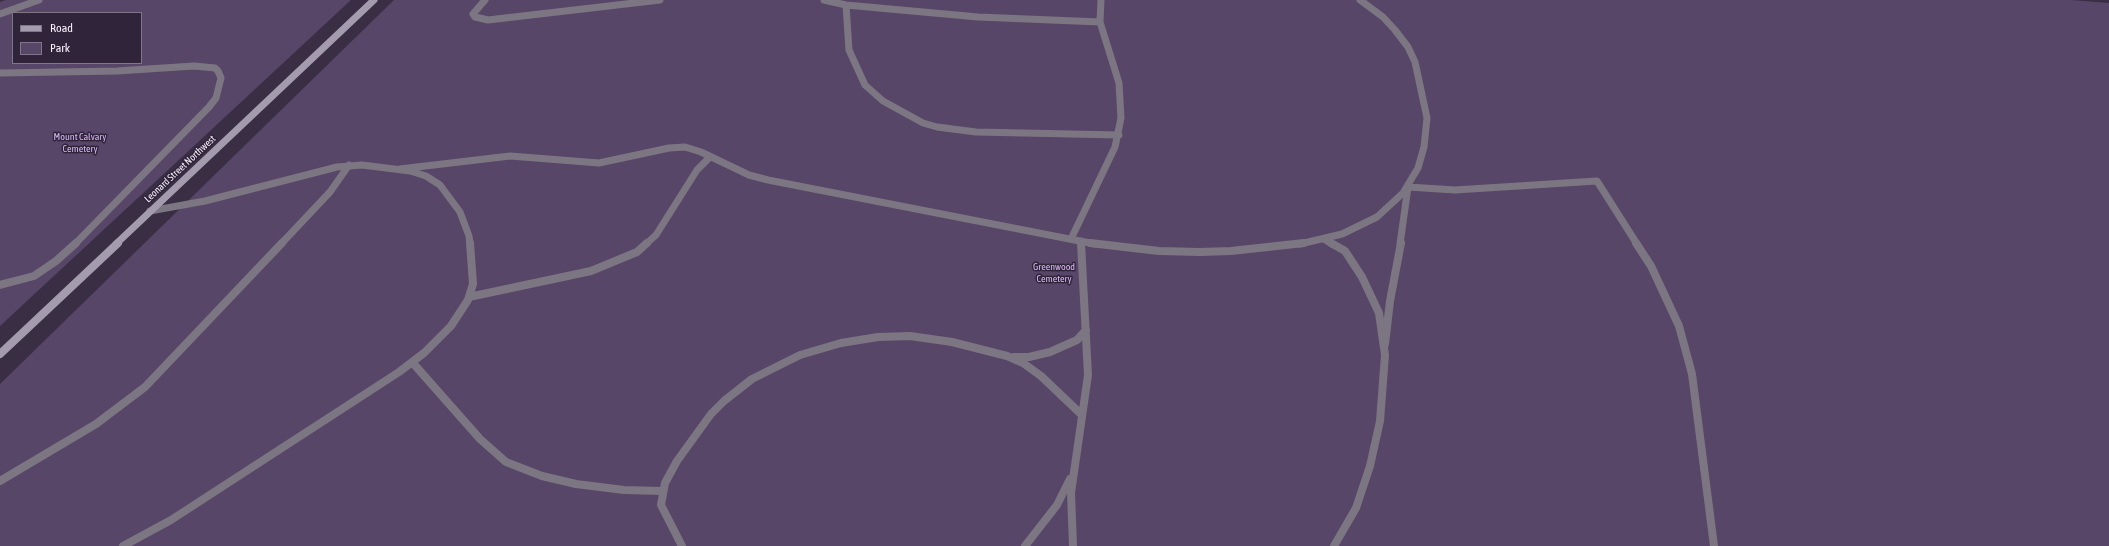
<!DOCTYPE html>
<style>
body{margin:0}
#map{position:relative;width:2109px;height:546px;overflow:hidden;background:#3a2e45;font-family:"Asap Condensed",sans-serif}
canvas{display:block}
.legend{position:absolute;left:12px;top:12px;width:130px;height:52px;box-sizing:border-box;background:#30243a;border:1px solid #807688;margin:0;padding:5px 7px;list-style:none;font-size:12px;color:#f8f1fe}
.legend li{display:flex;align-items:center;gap:8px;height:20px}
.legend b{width:20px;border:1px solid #807688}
</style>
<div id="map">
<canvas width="2109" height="546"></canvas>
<ul class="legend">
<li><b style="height:5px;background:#a49bae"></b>Road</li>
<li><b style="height:11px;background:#584668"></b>Park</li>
</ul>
</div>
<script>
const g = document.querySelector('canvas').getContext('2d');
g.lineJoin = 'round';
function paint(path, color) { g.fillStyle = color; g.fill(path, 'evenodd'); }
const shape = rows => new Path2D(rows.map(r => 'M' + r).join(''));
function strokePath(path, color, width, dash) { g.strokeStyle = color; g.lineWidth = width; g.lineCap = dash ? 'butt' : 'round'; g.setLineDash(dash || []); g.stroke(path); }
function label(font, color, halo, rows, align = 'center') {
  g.font = font + ' "Asap Condensed",sans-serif'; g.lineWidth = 3; g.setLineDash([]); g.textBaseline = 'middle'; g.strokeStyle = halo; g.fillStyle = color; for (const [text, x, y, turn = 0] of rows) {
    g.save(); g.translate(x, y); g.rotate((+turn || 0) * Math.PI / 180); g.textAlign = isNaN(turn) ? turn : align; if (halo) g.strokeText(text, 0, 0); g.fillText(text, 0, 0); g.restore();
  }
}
const green = shape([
 [6,0,351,0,0,326,0,2],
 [13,13,141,13,141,63,13,63],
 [394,0,2071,0,2109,3,2109,546,0,546,0,384]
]);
const serviceFar1 = shape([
 [485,0,473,14,475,17,488,20,660,0],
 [824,0,846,5,978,17,1100,22],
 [846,5,849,50,865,85,883,101,923,123,937,127,976,132,1119,135],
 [0,14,39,0],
 [0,73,117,71,194,66,215,68,218,71,221,78,216,98,209,107,75,244],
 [400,169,510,156,599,163,669,148,685,147,701,152,749,175,768,180,1095,244],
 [150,211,205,201,337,167,362,165,410,171,426,176,440,185,460,212,469,236,470,244],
 [1071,239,1115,147,1121,118,1119,83,1100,22,1101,0],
 [1324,239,1332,244],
 [1081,241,1081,244],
 [281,244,330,192,349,165],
 [646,244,656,235,697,170,710,157],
 [1300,244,1342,234,1377,217,1403,193,1418,168,1424,147,1427,118,1415,62,1408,47,1395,30,1383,17,1360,0],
 [1400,244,1408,187,1455,190,1597,181,1637,244]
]);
const service = shape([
 [1090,243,1159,251,1200,252,1231,251,1304,243],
 [1331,243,1345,251,1362,277,1379,313,1385,355,1380,421,1370,466,1356,508,1334,546],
 [1636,243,1651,266,1679,326,1692,374,1714,546],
 [0,285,34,276,56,261,76,243],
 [469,297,591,271,637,252,647,243],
 [1385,344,1390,301,1401,243],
 [1014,357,1029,357,1050,352,1077,340,1086,330],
 [412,362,480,439,506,462,542,476,576,484,624,490,662,491],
 [0,481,96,424,145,387,282,243],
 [123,546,171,520,399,372,424,353,451,326,468,300,473,284,470,243],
 [682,546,661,505,665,483,677,461,711,414,724,401,752,379,800,355,841,343,878,337,910,336,952,342,1007,356,1023,363,1041,376,1082,415],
 [1025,546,1057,505,1070,479],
 [1073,546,1071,493,1088,375,1081,243]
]);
const secondaryFar1 = shape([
 [116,244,374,0]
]);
const secondary = shape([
 [0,354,118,243]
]);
const parkNames = [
 ["Mount Calvary",80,137],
 ["Cemetery",80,149],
 ["Greenwood",1054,267],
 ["Cemetery",1054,279]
];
const streetNames = [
 ["Leonard Street Northwest",180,169,-43]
];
paint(green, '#584668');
strokePath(serviceFar1, '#7c7682', 7);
strokePath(service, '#7c7682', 8);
strokePath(secondaryFar1, '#a49bae', 7);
strokePath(secondary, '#a49bae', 8);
label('10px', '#d9b8f6', '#30243a', parkNames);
label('10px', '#f8f1fe', '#30243a', streetNames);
</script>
